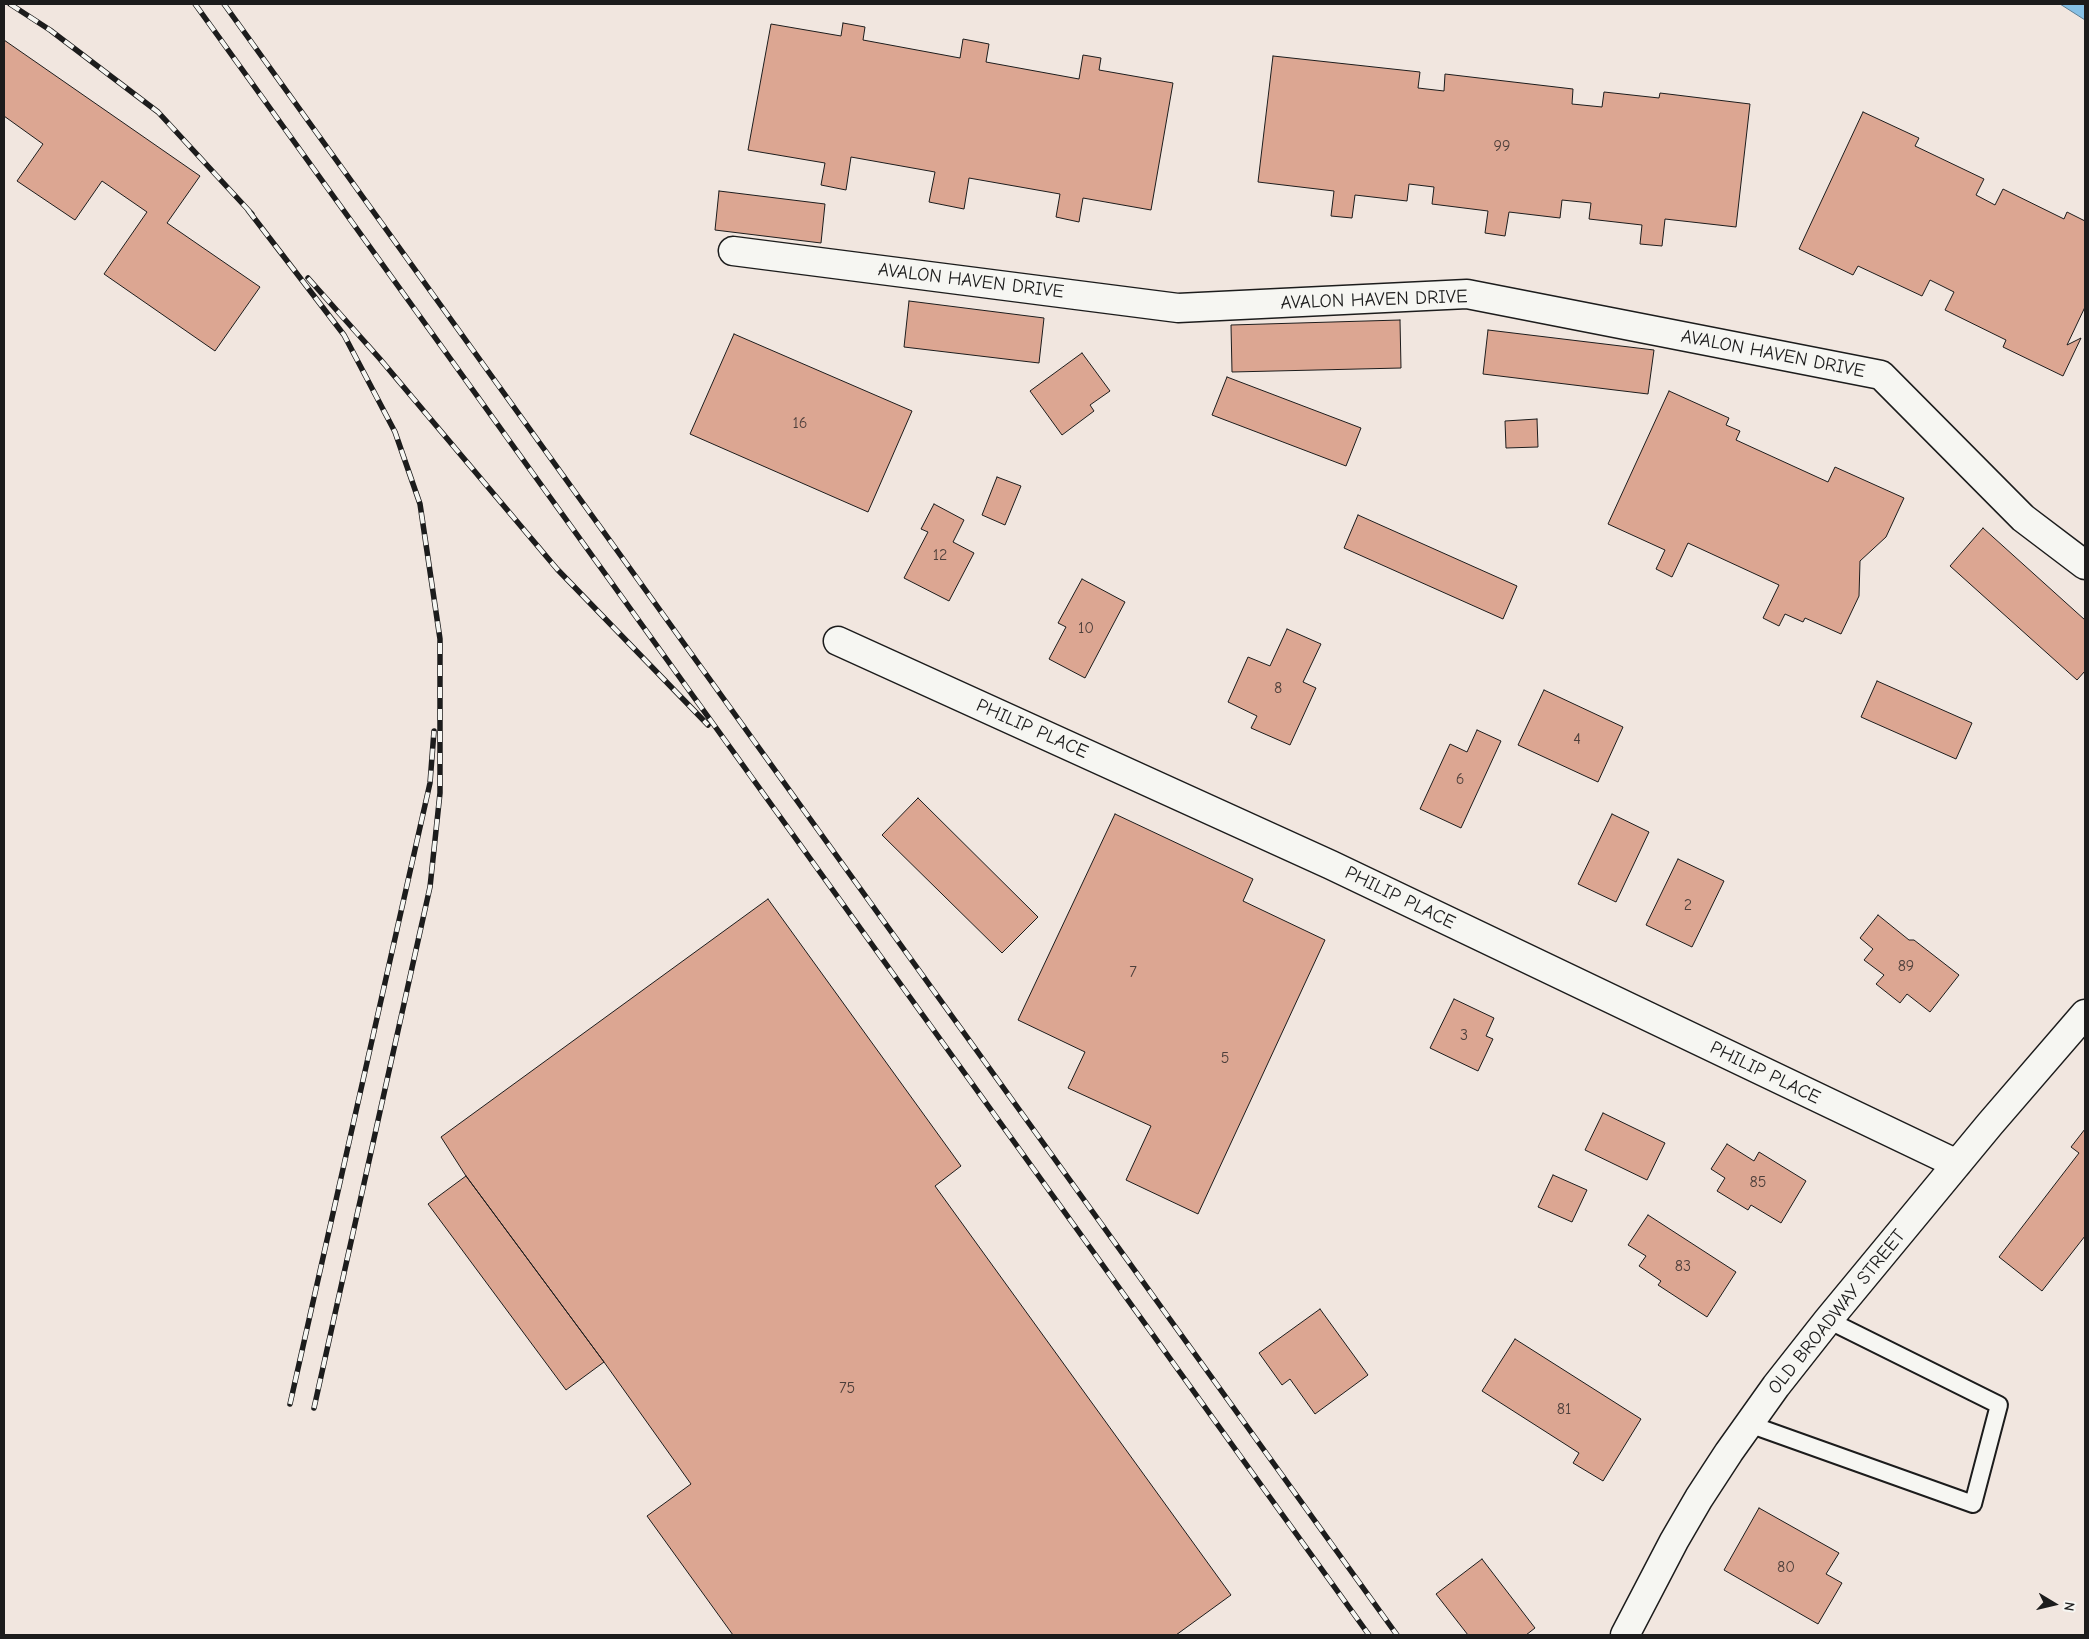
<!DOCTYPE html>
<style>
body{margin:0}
#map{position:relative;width:2089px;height:1639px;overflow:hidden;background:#f1e6df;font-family:"Comic Neue",sans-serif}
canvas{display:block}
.frame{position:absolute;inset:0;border:5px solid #1c1c1c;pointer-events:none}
.north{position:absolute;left:2029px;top:1579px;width:50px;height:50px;-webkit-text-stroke:4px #f6f6f2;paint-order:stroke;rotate:99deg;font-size:14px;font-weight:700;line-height:20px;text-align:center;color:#1c1c1c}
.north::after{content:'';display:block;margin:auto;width:18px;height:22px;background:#1c1c1c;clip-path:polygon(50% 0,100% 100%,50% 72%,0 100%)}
</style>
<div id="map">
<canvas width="2089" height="1639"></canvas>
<div class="frame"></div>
<div class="north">N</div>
</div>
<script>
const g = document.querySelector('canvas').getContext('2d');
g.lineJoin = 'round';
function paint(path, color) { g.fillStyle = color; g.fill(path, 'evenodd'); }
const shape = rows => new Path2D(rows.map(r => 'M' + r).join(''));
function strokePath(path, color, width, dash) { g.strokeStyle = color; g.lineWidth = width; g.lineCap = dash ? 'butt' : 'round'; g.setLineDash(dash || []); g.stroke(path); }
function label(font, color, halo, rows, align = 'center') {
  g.font = font + ' "Comic Neue",sans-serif'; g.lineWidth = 5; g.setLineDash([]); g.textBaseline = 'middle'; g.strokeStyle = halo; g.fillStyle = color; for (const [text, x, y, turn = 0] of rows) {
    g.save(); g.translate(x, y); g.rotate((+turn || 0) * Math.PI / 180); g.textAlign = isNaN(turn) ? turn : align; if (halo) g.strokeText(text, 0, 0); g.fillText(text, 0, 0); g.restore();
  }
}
const water = shape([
 [2060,4,2085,4,2085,20,2060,4]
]);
const building = shape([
 [843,23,865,27,863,40,960,58,963,39,989,44,986,62,1079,79,1083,55,1101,58,1099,70,1173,83,1151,210,1083,198,1079,222,1056,217,1060,194,969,178,964,209,929,202,935,172,851,157,846,190,821,185,825,163,748,150,771,24,841,36,843,23],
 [4,40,200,176,167,223,260,287,215,351,104,274,147,212,102,181,75,220,17,181,43,144,4,116,4,40],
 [1273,56,1420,72,1418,88,1444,91,1445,74,1573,89,1572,104,1602,107,1604,92,1659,98,1660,93,1750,104,1736,227,1665,219,1662,246,1640,244,1642,225,1589,219,1591,203,1562,200,1560,218,1509,212,1505,236,1485,233,1488,211,1432,204,1434,187,1409,184,1407,201,1355,195,1352,218,1331,216,1334,191,1258,182,1273,56],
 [1863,112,1919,138,1915,146,1984,179,1976,195,1995,205,2003,189,2064,219,2067,212,2085,221,2085,307,2067,345,2081,338,2063,376,2003,347,2006,340,1945,310,1954,292,1930,280,1922,296,1858,266,1853,275,1799,249,1863,112],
 [719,191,825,204,821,243,715,230,719,191],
 [909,301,1044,318,1039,363,904,347,909,301],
 [1400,320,1401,368,1232,372,1231,325,1400,320],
 [1488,330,1654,350,1648,394,1483,374,1488,330],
 [734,334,912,411,868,512,690,434,734,334],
 [1082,353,1110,391,1090,405,1094,411,1062,435,1030,391,1082,353],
 [1227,377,1361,428,1346,466,1212,415,1227,377],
 [1669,391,1729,418,1726,425,1740,431,1736,440,1828,482,1835,467,1904,498,1886,537,1860,561,1859,596,1841,634,1805,618,1803,622,1785,614,1779,626,1763,618,1779,585,1688,543,1672,577,1656,569,1665,550,1608,524,1669,391],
 [1537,419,1538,447,1506,448,1505,421,1537,419],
 [997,477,1021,486,1005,525,982,515,997,477],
 [934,504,964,520,953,542,974,553,949,601,904,578,928,532,921,529,934,504],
 [1358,515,1517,586,1503,619,1344,548,1358,515],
 [1983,528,2085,620,2085,671,2077,680,1950,566,1983,528],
 [1082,579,1125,602,1085,678,1049,659,1066,627,1058,623,1082,579],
 [1287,629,1321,644,1303,682,1316,688,1290,745,1251,728,1257,716,1228,702,1248,657,1270,666,1287,629],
 [1877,681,1972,723,1956,759,1861,717,1877,681],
 [1544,690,1623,727,1598,782,1518,745,1544,690],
 [1477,730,1501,741,1461,828,1420,809,1450,744,1467,752,1477,730],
 [918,798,1038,917,1002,953,882,835,918,798],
 [1115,814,1253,879,1243,901,1325,940,1198,1214,1126,1180,1151,1126,1068,1088,1085,1052,1018,1020,1115,814],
 [1612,814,1649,832,1616,902,1578,884,1612,814],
 [1678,859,1724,881,1692,947,1646,925,1678,859],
 [768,899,961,1166,935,1186,1231,1595,1176,1635,733,1635,647,1516,691,1484,604,1362,466,1176,441,1137,768,899],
 [1878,915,1909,940,1914,940,1959,975,1930,1012,1907,994,1900,1003,1876,984,1884,975,1864,960,1873,949,1860,938,1878,915],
 [1454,999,1494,1018,1486,1036,1493,1039,1478,1071,1430,1048,1454,999],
 [1603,1113,1665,1143,1647,1180,1585,1150,1603,1113],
 [2085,1129,2085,1236,2042,1291,1999,1257,2079,1153,2071,1147,2085,1129],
 [1727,1144,1754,1161,1759,1152,1806,1181,1781,1223,1751,1205,1748,1210,1717,1191,1725,1178,1711,1169,1727,1144],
 [1553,1175,1587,1190,1572,1222,1538,1207,1553,1175],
 [466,1176,604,1362,566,1390,428,1204,466,1176],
 [1648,1215,1736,1272,1707,1317,1658,1285,1661,1281,1639,1266,1646,1256,1628,1245,1648,1215],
 [1320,1309,1368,1375,1315,1414,1290,1379,1282,1385,1259,1353,1320,1309],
 [1515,1339,1641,1419,1603,1481,1573,1463,1579,1453,1482,1391,1515,1339],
 [1759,1508,1839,1553,1826,1574,1842,1583,1818,1624,1724,1570,1759,1508],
 [1482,1559,1535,1628,1526,1635,1468,1635,1436,1594,1482,1559]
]);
const service = shape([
 [1749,1424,1973,1504,1999,1405,1828,1320]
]);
const minor = shape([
 [733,251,1178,308,1467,294,1881,375,2023,518,2085,565],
 [838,641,1331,865,1957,1164],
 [1625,1635,1674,1541,1699,1498,1729,1452,1776,1386,1828,1320,1990,1124,2085,1014]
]);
const rail = shape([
 [10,4,50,30,158,112,252,214],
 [195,4,1369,1635],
 [224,4,1397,1635],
 [248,210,344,335,395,432,420,504,440,639,440,793,430,887,314,1408],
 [308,278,380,359,557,569,708,725],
 [290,1404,430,783,434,731]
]);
const numberNames = [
 ["99",1502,146],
 ["16",800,423],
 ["12",940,555],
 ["10",1086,628],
 ["8",1278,688],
 ["4",1577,739],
 ["6",1460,779],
 ["2",1688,905],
 ["89",1906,966],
 ["7",1133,972],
 ["3",1464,1035],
 ["5",1225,1058],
 ["85",1758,1182],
 ["83",1683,1266],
 ["75",847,1388],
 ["81",1564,1409],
 ["80",1786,1567]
];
const streetNames = [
 ["AVALON HAVEN DRIVE",971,281,7],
 ["AVALON HAVEN DRIVE",1374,300,-2],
 ["AVALON HAVEN DRIVE",1773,354,11],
 ["PHILIP PLACE",1032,729,24],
 ["PHILIP PLACE",1400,898,26],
 ["PHILIP PLACE",1765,1073,26],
 ["OLD BROADWAY STREET",1837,1312,-51]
];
paint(water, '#86c0e5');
strokePath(water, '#5c7e95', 1);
paint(building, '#dca692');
strokePath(building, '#1c1c1c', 1);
strokePath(service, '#1c1c1c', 20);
strokePath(minor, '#1c1c1c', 31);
strokePath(service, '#f6f6f2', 16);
strokePath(minor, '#f6f6f2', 28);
strokePath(rail, '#1c1c1c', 5.5);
strokePath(rail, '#f6f6f2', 4, [11]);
label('16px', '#4c3e3a', null, numberNames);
label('19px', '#1c1c1c', '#f6f6f2', streetNames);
</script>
